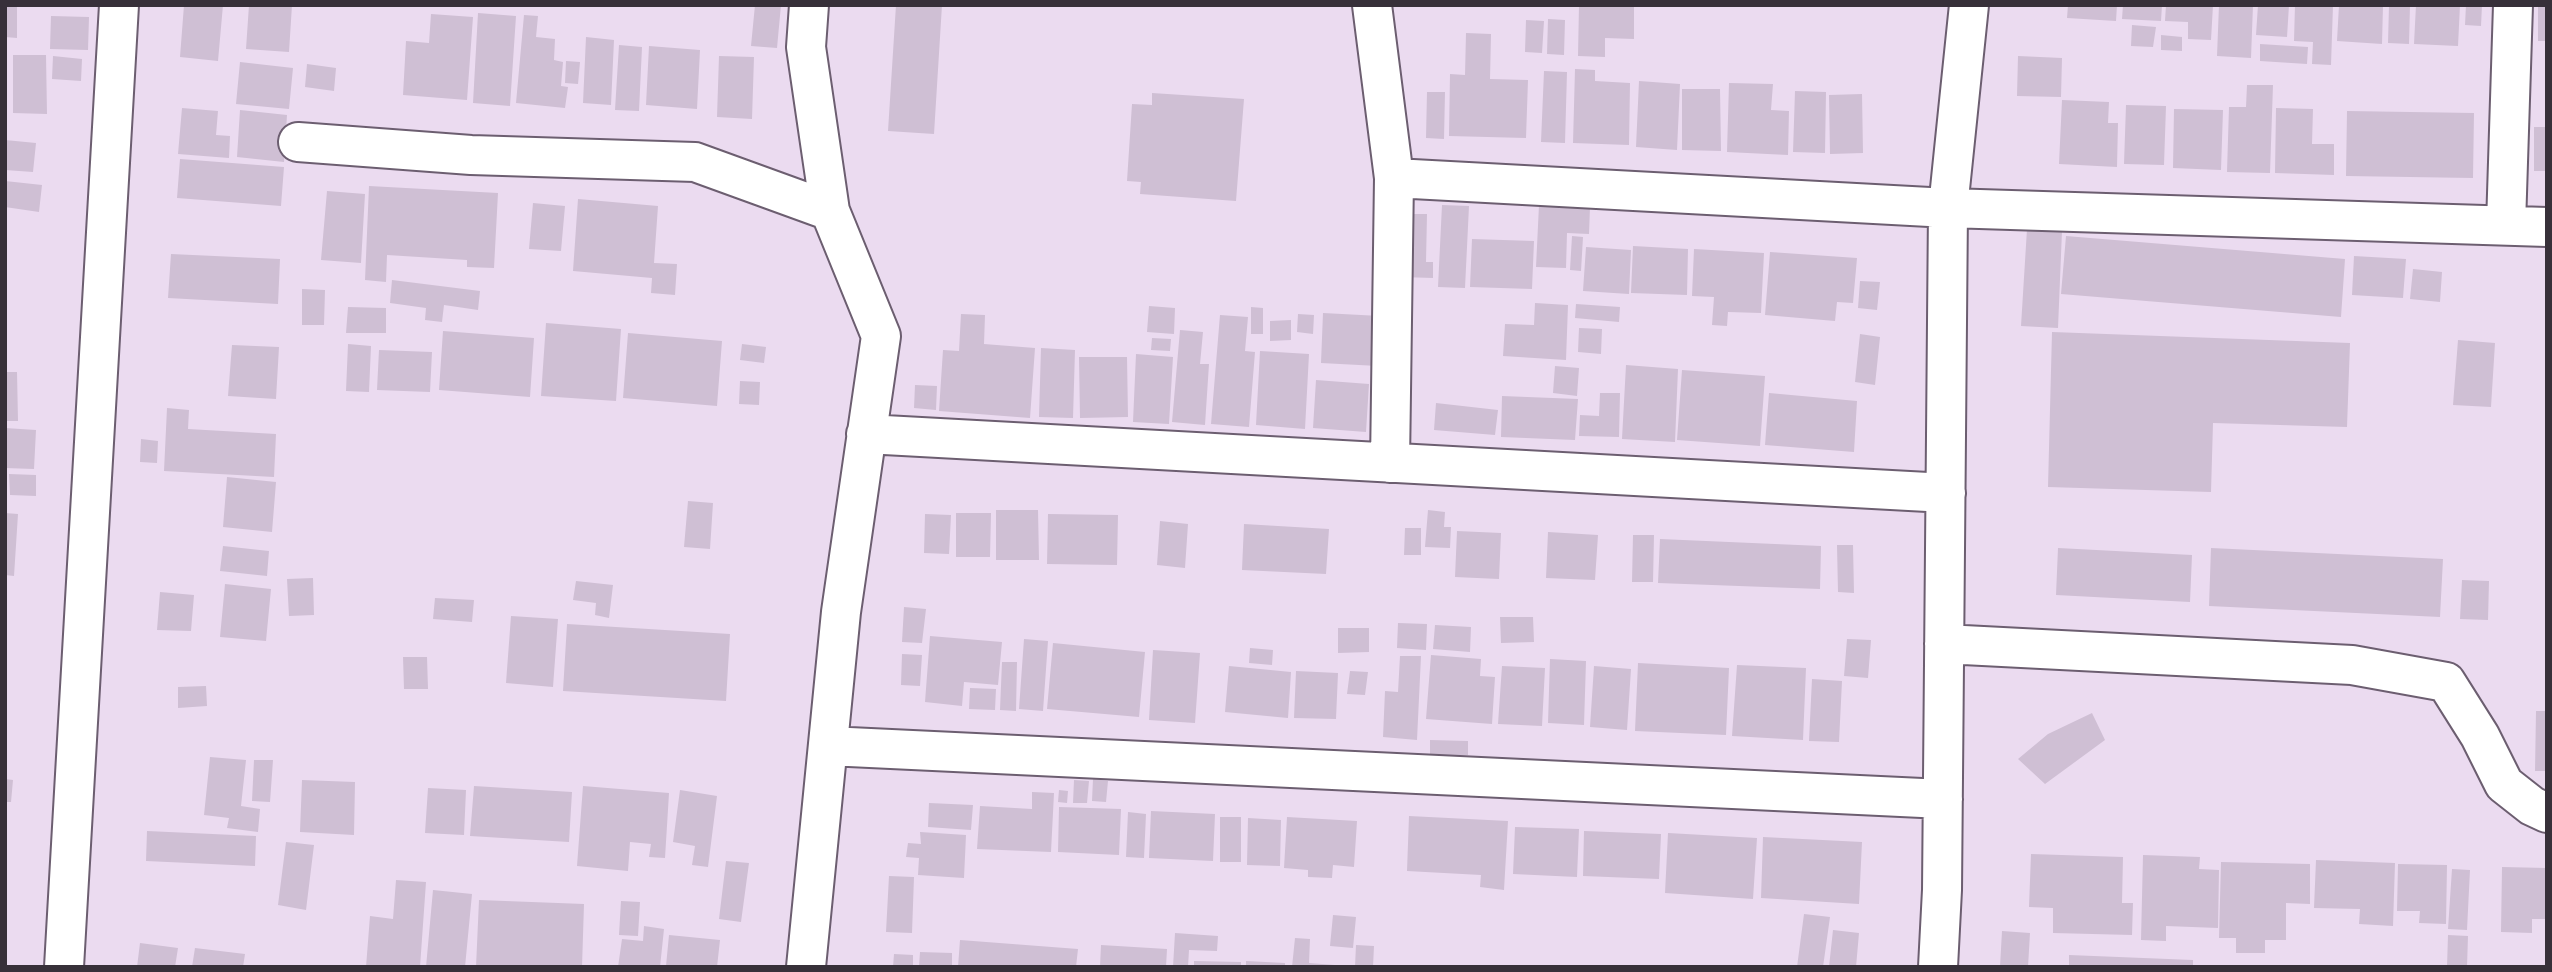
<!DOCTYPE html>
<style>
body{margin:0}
#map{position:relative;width:2552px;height:972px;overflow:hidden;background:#ebdbf0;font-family:"DM Sans",sans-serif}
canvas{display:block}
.frame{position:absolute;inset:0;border:7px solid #373039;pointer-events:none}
</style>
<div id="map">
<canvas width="2552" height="972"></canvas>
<div class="frame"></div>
</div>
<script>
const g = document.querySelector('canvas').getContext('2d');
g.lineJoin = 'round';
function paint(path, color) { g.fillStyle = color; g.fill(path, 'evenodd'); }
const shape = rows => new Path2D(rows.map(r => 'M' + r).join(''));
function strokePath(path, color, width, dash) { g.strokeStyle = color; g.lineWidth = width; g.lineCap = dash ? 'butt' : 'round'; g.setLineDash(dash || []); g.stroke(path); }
const building = shape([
 [5,5,17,5,17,38,5,37],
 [184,5,223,5,218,61,180,57],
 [249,5,292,5,289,52,246,49],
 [755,5,781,5,777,48,751,46],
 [896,5,942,5,934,134,888,131],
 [1579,5,1634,5,1634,39,1605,38,1605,57,1578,56],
 [2068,5,2117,5,2116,21,2067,18],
 [2123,5,2162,5,2161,21,2122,19],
 [2166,5,2213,5,2211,40,2188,39,2188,22,2165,21],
 [2219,5,2253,5,2251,58,2217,56],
 [2258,5,2289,5,2287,37,2256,35],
 [2295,5,2333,5,2331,65,2312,64,2313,42,2294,41],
 [2339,5,2383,5,2382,44,2337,41],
 [2389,5,2410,5,2409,44,2388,43],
 [2416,5,2460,5,2458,46,2414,44],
 [2466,5,2482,5,2481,26,2465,25],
 [2538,5,2547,5,2547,41,2538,41],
 [478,13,516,16,510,106,473,103],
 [431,14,473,17,467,100,403,95,406,41,429,43],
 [524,15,538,16,536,37,555,39,554,60,563,62,561,86,568,87,565,108,516,103],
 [51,16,89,17,88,50,50,49],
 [1548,19,1565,20,1564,55,1547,54],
 [1526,20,1544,21,1542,53,1525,52],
 [2132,25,2156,27,2153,47,2131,46],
 [1466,33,1491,34,1490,79,1528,80,1526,138,1449,136,1450,74,1465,75],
 [2161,35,2182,37,2182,51,2161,50],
 [586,37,614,40,611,105,583,103],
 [2260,44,2308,47,2307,64,2260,61],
 [619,45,642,47,639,111,615,110],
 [649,46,700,50,697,109,646,105],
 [13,55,46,55,47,114,13,113],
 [53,56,82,59,81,81,52,79],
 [719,56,754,57,752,119,717,117],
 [2018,56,2062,58,2061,97,2017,96],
 [566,61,580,62,578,84,565,83],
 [240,62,293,68,289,109,236,104],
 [307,64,336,68,334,91,305,87],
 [1575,69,1595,70,1595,81,1630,83,1629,145,1573,143],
 [1544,71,1567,72,1565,143,1541,142],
 [1639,81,1680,84,1677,150,1636,147],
 [1729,83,1773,84,1771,110,1789,111,1788,155,1727,152],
 [2247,85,2273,85,2270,173,2227,172,2229,107,2246,107],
 [1682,89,1720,89,1721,151,1682,150],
 [1795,91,1826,92,1825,153,1793,152],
 [1427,92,1445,92,1444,139,1426,138],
 [1152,93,1244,99,1236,201,1140,194,1141,182,1127,181,1132,104,1152,105],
 [1862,94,1863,153,1830,154,1829,95],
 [2062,100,2109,102,2108,123,2118,123,2117,167,2059,164],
 [2126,105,2166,106,2164,165,2124,164],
 [182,108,218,111,216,135,230,136,229,158,178,154],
 [2276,108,2313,109,2312,144,2334,144,2334,175,2275,173],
 [2174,109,2223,110,2221,170,2173,168],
 [240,110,287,115,284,162,237,157],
 [2347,111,2474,113,2473,178,2346,176],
 [2534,127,2547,127,2547,171,2534,171],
 [5,140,36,143,33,172,5,170],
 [180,159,284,167,281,206,177,198],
 [5,181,42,185,39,212,5,207],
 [369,186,498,193,494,268,467,267,467,260,387,255,386,282,365,280],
 [327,191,365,194,361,263,321,260],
 [578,199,658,206,654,263,677,264,675,295,651,293,652,278,573,271],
 [533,203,565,206,561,251,529,249],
 [1442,205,1469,206,1465,288,1438,287],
 [1539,205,1590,207,1589,234,1567,233,1566,268,1536,267],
 [1402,214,1427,214,1426,262,1433,262,1433,278,1401,277],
 [2027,229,2062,231,2058,328,2021,326],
 [1572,236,1583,237,1581,271,1570,270],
 [2066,236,2345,259,2341,317,2061,294],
 [1472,239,1534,241,1532,289,1470,287],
 [1633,246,1688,249,1687,295,1631,293],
 [1586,247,1631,250,1629,294,1583,291],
 [1694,249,1764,253,1761,313,1728,312,1727,326,1712,325,1714,297,1692,296],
 [1770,252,1857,258,1853,303,1837,302,1835,321,1765,315],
 [171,254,280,259,278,304,168,298],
 [2354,256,2406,259,2403,298,2352,295],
 [2413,269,2442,272,2440,302,2410,299],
 [392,280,480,291,478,310,444,305,442,322,425,320,426,308,390,303],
 [1860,281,1880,282,1877,310,1858,308],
 [302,289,325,290,324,325,302,325],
 [1535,303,1568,305,1566,360,1503,356,1505,324,1534,325],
 [1576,304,1620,307,1619,322,1575,318],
 [1149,306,1175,308,1174,334,1147,332],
 [348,307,386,308,386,333,346,333],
 [1251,307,1263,308,1263,334,1251,334],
 [1323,313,1380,316,1378,366,1321,363],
 [961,314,985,315,984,344,1035,348,1030,418,939,411,943,350,959,351],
 [1298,314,1314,315,1313,334,1297,332],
 [1220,315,1248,317,1245,351,1255,352,1249,427,1211,424],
 [1291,320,1291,340,1270,341,1270,321],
 [546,323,621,329,616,401,541,396],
 [1579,328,1602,329,1601,354,1578,352],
 [1180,330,1203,332,1200,364,1209,364,1205,425,1172,422],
 [443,331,534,338,530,397,439,390],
 [2052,332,2350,343,2347,427,2213,423,2211,492,2048,487],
 [628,333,722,341,717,406,623,398],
 [1860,334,1880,337,1875,385,1855,382],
 [1152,338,1171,339,1170,351,1151,350],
 [2458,340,2495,343,2491,407,2453,405],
 [348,344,371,346,369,392,346,391],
 [742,344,766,347,764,363,740,360],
 [232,345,279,347,276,399,228,396],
 [1041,348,1075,350,1073,418,1039,417],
 [379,350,432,352,430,392,377,390],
 [1260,351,1309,354,1305,429,1256,425],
 [1136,354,1173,357,1169,424,1133,422],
 [1079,357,1127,357,1128,417,1080,418],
 [1626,365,1678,369,1675,442,1622,439],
 [1555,366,1579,368,1577,396,1553,393],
 [1682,370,1765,376,1760,446,1677,440],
 [5,372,17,372,18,421,5,421],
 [1316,380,1369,384,1366,432,1313,428],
 [740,381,760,382,759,405,739,404],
 [915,385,937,386,936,410,914,408],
 [1600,393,1620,393,1619,437,1579,436,1580,415,1599,416],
 [1769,393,1857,401,1854,452,1765,445],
 [1502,396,1578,399,1575,440,1501,437],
 [1436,403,1498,410,1495,435,1434,430],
 [167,408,189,410,188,429,276,434,274,477,164,471],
 [5,428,36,430,34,469,5,468],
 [141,439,158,441,157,463,140,462],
 [9,474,36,475,36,496,10,495],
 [227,477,276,482,272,532,223,527],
 [688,501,713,503,710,549,684,547],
 [996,510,1038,510,1039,560,996,560],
 [1428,510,1445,512,1444,527,1451,527,1450,548,1425,547],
 [5,513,18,514,14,576,5,575],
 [956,513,991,513,990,557,956,557],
 [925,514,951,515,949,554,924,553],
 [1048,514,1118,515,1117,565,1047,564],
 [1160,521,1188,524,1185,568,1157,565],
 [1244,524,1329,529,1326,574,1242,570],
 [1405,528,1421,528,1421,555,1404,555],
 [1457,531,1501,533,1499,579,1455,577],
 [1548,532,1598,535,1595,580,1546,578],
 [1633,535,1654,535,1653,582,1632,582],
 [1660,539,1821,546,1820,589,1658,583],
 [1837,545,1853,545,1854,593,1838,592],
 [223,546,269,551,267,576,220,571],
 [2058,548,2192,555,2190,602,2056,595],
 [2211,548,2443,559,2440,617,2209,606],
 [313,578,314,615,289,616,287,579],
 [2462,580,2489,581,2488,620,2460,619],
 [576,581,613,585,609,618,595,615,596,603,573,600],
 [225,584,271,589,266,641,220,637],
 [160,592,194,595,191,631,157,630],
 [435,598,474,600,472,622,433,619],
 [904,607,926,609,922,643,902,642],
 [511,616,558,619,553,687,506,683],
 [1500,617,1533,617,1534,642,1501,643],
 [1398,623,1427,624,1426,650,1397,648],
 [567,624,730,634,726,701,563,691],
 [1435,625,1471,627,1470,652,1433,649],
 [1338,628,1369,628,1369,652,1338,653],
 [930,636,1002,642,998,685,964,682,962,706,925,702],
 [1024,639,1048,641,1043,711,1019,709],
 [1847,639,1871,640,1868,678,1844,676],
 [1053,643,1145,652,1139,717,1047,709],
 [1250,648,1273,650,1272,665,1249,663],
 [1153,650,1200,653,1195,723,1149,720],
 [902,654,922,655,920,686,901,685],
 [1431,655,1481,659,1480,676,1495,677,1492,724,1426,719],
 [1400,656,1421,656,1417,740,1383,737,1385,691,1398,692],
 [403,657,427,657,428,689,404,689],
 [1550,659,1586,661,1584,725,1548,723],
 [1002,662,1017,662,1016,711,1000,710],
 [1638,663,1729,668,1726,735,1635,731],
 [1737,665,1806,668,1803,740,1732,736],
 [1229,666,1291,672,1288,718,1225,712],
 [1502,666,1545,668,1542,726,1498,724],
 [1594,666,1631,669,1627,730,1590,727],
 [1296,671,1338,673,1336,719,1294,718],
 [1350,671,1368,672,1365,695,1347,694],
 [1812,679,1842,681,1839,742,1809,741],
 [206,686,207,706,178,708,178,687],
 [970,688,996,689,995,710,969,709],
 [2536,711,2547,711,2547,771,2535,771],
 [2092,713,2105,740,2045,784,2018,759,2048,734],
 [1430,740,1468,741,1468,755,1430,755],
 [210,757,246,760,241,806,260,809,258,832,227,828,229,818,204,815],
 [254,760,273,760,270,802,252,801],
 [5,779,13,780,11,802,5,802],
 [1093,779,1108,781,1106,802,1092,801],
 [302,780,355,782,354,835,300,832],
 [1074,780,1089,781,1087,803,1073,803],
 [474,786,572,792,569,842,470,836],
 [583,786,669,793,665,858,649,857,651,844,630,842,628,871,577,866],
 [428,788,466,790,464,835,425,833],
 [680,790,717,796,708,867,692,865,695,846,673,842],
 [1059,790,1068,791,1067,803,1058,802],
 [1032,792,1054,793,1051,852,977,849,980,806,1032,809],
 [929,803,973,805,971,830,928,827],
 [1059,807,1121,809,1119,855,1058,852],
 [1151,811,1215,814,1213,861,1149,858],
 [1128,812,1146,814,1144,858,1126,857],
 [1409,816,1508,821,1504,890,1480,887,1481,875,1407,871],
 [1220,817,1241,817,1241,862,1220,862],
 [1287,817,1357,821,1354,867,1333,865,1332,878,1308,877,1308,870,1284,868],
 [1248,818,1281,820,1280,866,1247,865],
 [1515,827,1579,829,1577,877,1513,874],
 [147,831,256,836,255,866,146,861],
 [1584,831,1661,834,1659,879,1583,876],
 [920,832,966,835,964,878,918,875,919,858,906,857,908,843,921,844],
 [1668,833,1757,838,1753,899,1665,893],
 [1763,837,1862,842,1859,904,1761,898],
 [286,842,314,845,306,910,278,905],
 [2031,854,2123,857,2122,903,2133,903,2132,935,2053,933,2053,908,2029,907],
 [2143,855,2200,857,2199,869,2219,870,2218,928,2166,926,2166,941,2141,940],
 [2316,860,2395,863,2393,926,2359,924,2360,909,2314,908],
 [726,861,749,863,741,922,719,919],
 [2221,862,2310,864,2310,904,2286,903,2286,940,2265,940,2265,953,2236,953,2236,938,2219,938],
 [2398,864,2447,865,2446,924,2419,923,2420,911,2397,911],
 [2502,867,2547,868,2547,919,2532,919,2532,933,2501,932],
 [2452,869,2470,870,2467,930,2448,929],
 [889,876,914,877,912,933,886,932],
 [396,880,426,882,420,967,366,967,370,916,393,919],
 [433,890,472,894,465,967,426,967],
 [479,900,584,904,582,967,476,967],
 [621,901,640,902,638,936,619,935],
 [1804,914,1830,917,1823,967,1797,967],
 [1333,915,1356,917,1353,948,1330,946],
 [644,926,664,929,660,967,618,967,622,939,643,941],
 [1833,930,1859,933,1856,967,1829,967],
 [2002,931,2030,933,2028,967,2000,967],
 [1175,933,1218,936,1217,951,1189,950,1188,967,1173,967],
 [669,935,720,940,717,967,666,966],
 [2448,935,2468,936,2467,967,2447,967],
 [1295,938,1310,939,1309,963,1335,965,1335,967,1292,967],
 [960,940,1078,949,1076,967,958,967],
 [140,943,178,948,175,967,137,967],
 [1101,945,1167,949,1166,967,1100,967],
 [1356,945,1374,946,1373,967,1355,967],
 [195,948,245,954,243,967,192,967],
 [920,952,952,953,952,967,919,967],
 [894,954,913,955,913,967,893,967],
 [2069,955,2193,960,2193,967,2069,967],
 [1194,961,1241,962,1241,967,1194,967],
 [1246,961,1285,963,1285,967,1246,967]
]);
const minor = shape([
 [1372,5,1394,178,1390,463],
 [298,142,471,155,695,162,830,211],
 [1394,178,1948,208,2547,227],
 [2506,225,2513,5],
 [866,434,1946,493],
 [1944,644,2352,665,2446,682,2480,736,2504,784,2532,806,2547,813],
 [828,746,1943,799],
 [64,967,119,5],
 [806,967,841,612,881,336,830,211,806,47,809,5],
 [1938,967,1942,890,1948,208,1969,5]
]);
paint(building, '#cfbfd4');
strokePath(minor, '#6c5e70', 42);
strokePath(minor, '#fff', 38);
</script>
